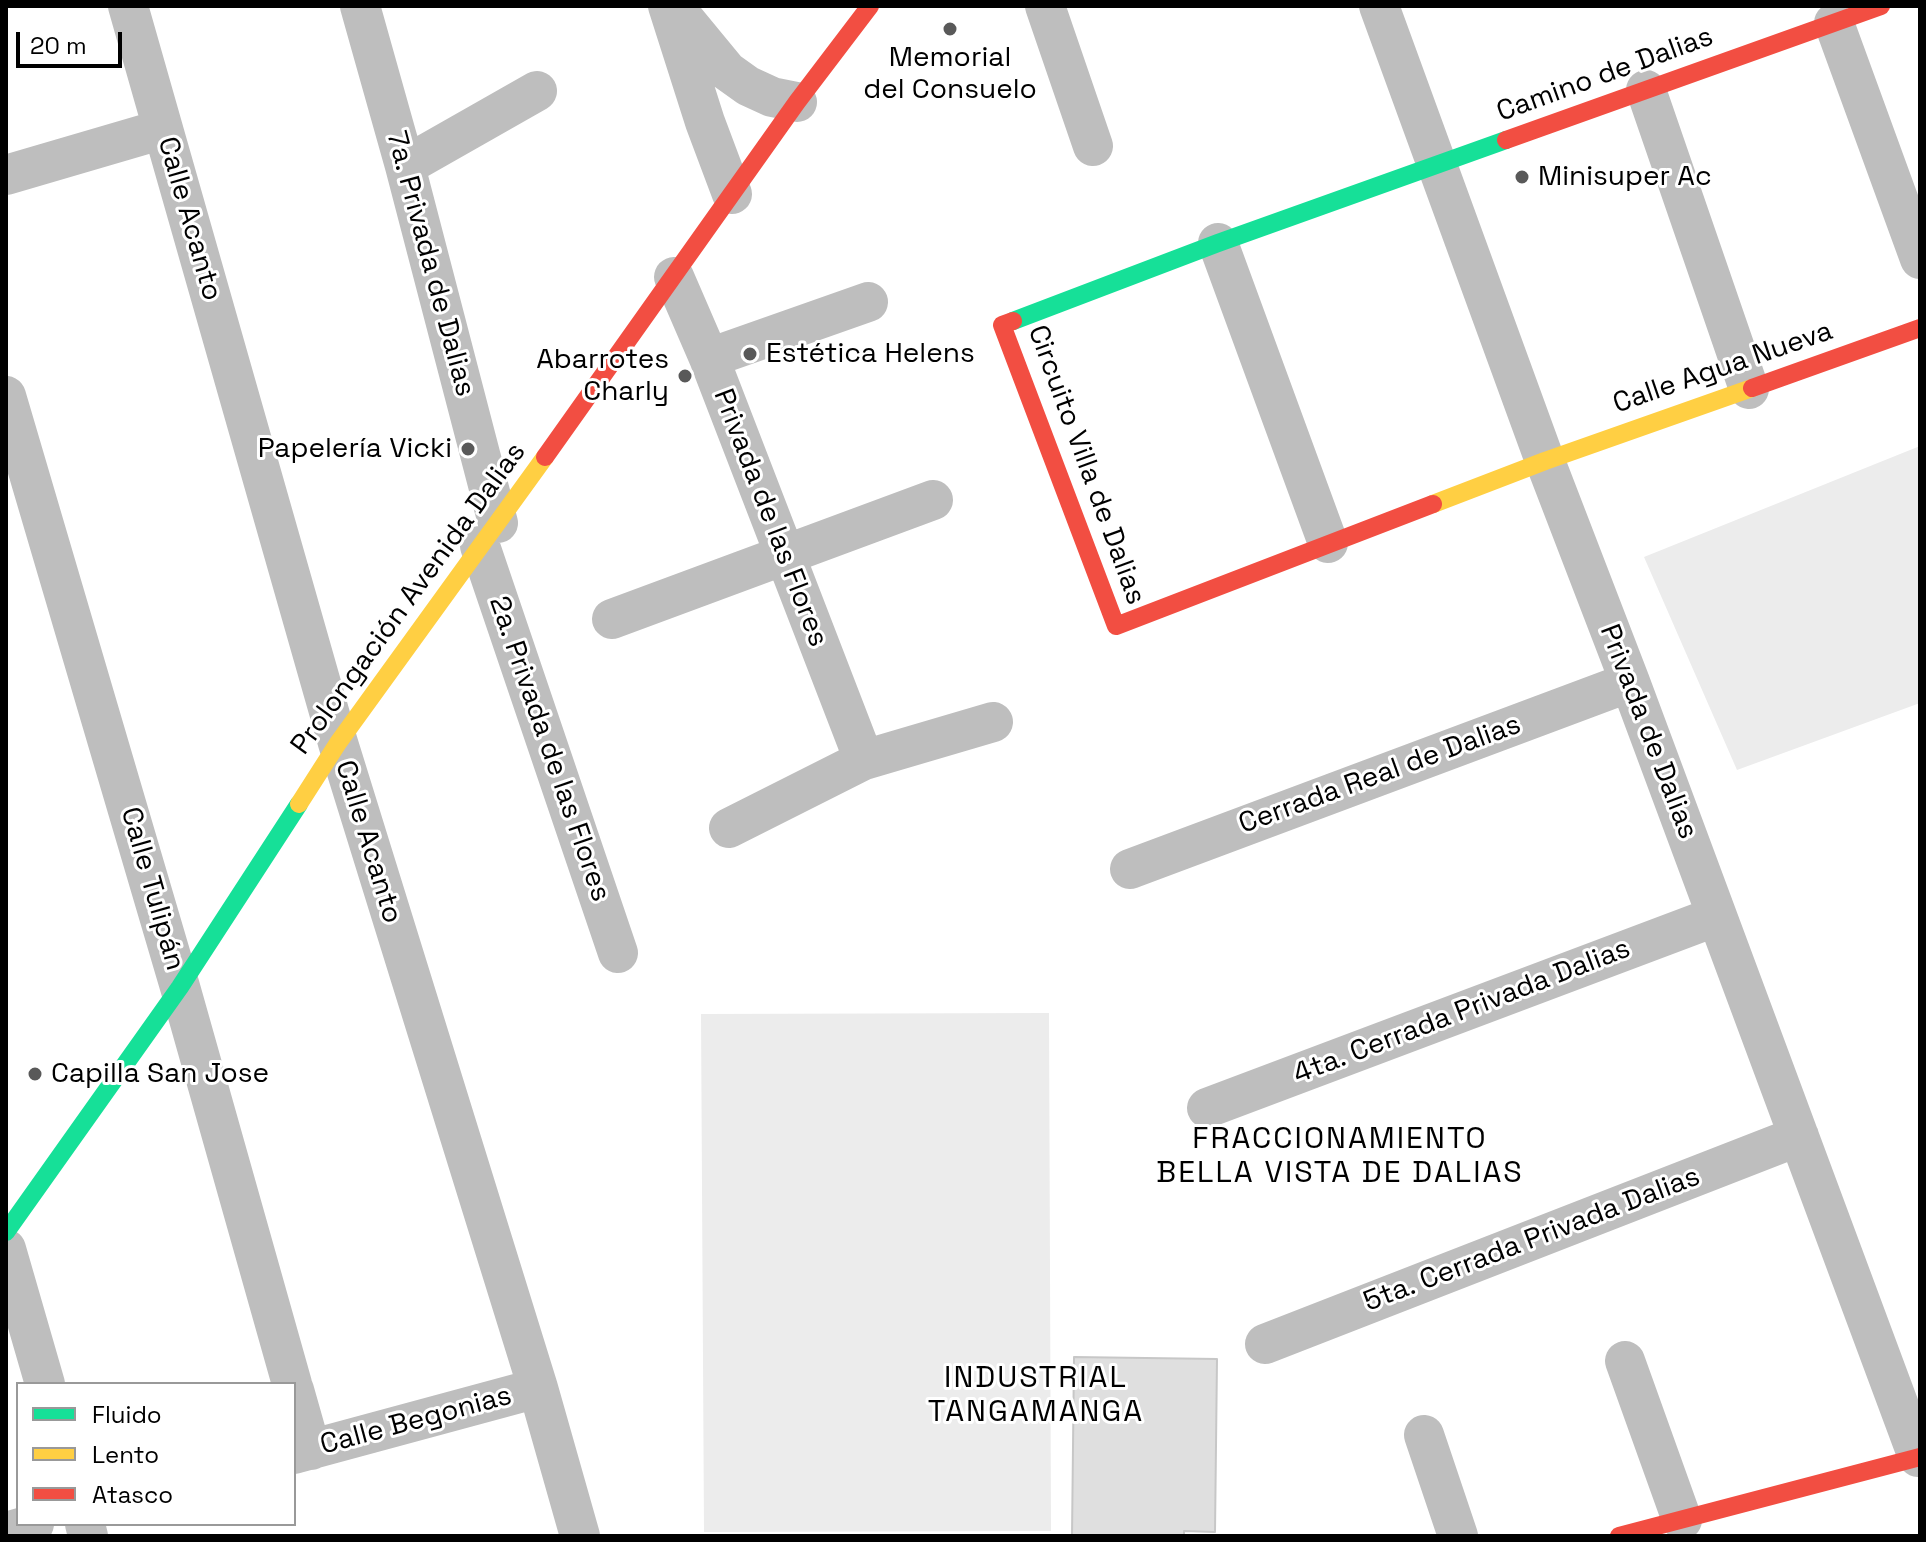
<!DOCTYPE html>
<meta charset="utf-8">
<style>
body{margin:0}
#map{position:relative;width:1926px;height:1542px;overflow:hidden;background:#fff;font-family:"Space Grotesk",sans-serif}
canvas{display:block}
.frame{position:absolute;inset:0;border:8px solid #000;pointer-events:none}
.legend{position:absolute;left:16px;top:1382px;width:280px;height:144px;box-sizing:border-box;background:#fff;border:2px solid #999;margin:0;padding:10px 14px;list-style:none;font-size:24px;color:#000}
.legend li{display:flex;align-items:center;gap:16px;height:40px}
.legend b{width:40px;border:2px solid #999}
.scale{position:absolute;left:16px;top:32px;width:106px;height:36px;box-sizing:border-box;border:4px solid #000;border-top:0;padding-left:10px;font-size:24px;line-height:28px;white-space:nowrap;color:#000;-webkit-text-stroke:6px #fff;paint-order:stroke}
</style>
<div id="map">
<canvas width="1926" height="1542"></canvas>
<div class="frame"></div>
<ul class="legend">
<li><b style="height:10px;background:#16e098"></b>Fluido</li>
<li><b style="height:10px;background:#ffcf43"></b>Lento</li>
<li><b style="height:10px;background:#f24e42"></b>Atasco</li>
</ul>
<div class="scale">20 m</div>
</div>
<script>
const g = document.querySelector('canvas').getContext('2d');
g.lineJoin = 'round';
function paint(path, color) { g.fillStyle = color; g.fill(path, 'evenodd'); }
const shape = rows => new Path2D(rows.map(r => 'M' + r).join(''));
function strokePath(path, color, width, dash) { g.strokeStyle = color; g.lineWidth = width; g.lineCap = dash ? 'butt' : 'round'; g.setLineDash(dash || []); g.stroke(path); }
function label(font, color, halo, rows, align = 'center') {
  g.font = font + ' "Space Grotesk",sans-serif'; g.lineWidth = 6; g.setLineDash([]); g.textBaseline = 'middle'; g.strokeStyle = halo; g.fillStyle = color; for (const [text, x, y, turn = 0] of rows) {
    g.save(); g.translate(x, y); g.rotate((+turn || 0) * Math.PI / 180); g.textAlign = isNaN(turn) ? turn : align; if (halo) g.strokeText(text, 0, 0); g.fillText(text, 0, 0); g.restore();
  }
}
const green = shape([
 [1920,446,1920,703,1737,770,1644,557],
 [1049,1013,1051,1531,704,1532,701,1014]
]);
const building = shape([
 [1074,1357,1217,1359,1215,1532,1184,1531,1184,1536,1072,1536,1074,1357]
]);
const street = shape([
 [128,6,338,743,538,1388,580,1536],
 [360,6,405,166,498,523],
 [668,6,705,122,732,194],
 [1045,6,1093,146],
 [1379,6,1545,461,1630,682,1918,1457],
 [680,14,727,71,748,86,772,97,797,102],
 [1834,23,1920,259],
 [1646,90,1749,389],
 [405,166,537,91],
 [6,175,163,129],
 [1218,243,1328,543],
 [674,277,709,358,864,760],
 [709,358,868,302],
 [6,396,180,987,292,1384],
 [480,546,618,953],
 [612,619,933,500],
 [729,828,864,760,993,722],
 [1130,869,1630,682],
 [1207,1108,1717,916],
 [6,1249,45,1384],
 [1265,1344,1799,1136],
 [1625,1361,1682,1520],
 [294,1390,311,1450],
 [1424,1435,1458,1536],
 [294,1454,538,1388],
 [85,1524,88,1536],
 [6,1532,34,1524]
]);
const fast = shape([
 [1013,321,1218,243,1506,140],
 [6,1232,180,987,299,804]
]);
const slow = shape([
 [1433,504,1545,461,1752,388],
 [299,804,338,743,545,457]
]);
const jam = shape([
 [1506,140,1881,6],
 [1013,321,1002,325,1116,626,1433,504],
 [1752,388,1920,328],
 [545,457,797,102,870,6],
 [1619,1536,1920,1457]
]);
const markers = [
 [950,29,8,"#595959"],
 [1522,177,8,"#595959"],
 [750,354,8,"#595959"],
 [685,376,8,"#595959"],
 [468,449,8,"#595959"],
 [35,1074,8,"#595959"]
];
const poiNames = [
 ["Memorial",950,58,"center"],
 ["del Consuelo",950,90,"center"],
 ["Minisuper Ac",1538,177],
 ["Estética Helens",766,354],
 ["Abarrotes",669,360,"right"],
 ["Charly",669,392,"right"],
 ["Papelería Vicki",452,449,"right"],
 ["Capilla San Jose",51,1074]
];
const streetNames = [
 ["Camino de Dalias",1605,75,-20],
 ["Calle Acanto",189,219,74],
 ["7a. Privada de Dalias",430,264,75],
 ["Calle Agua Nueva",1723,368,-19],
 ["Circuito Villa de Dalias",1086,465,70],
 ["Privada de las Flores",770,518,69],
 ["Prolongación Avenida Dalias",409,599,-54],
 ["Privada de Dalias",1648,732,69],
 ["2a. Privada de las Flores",549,749,71],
 ["Cerrada Real de Dalias",1380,775,-20],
 ["Calle Acanto",368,842,73],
 ["Calle Tulipán",152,889,74],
 ["4ta. Cerrada Privada Dalias",1462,1012,-21],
 ["5ta. Cerrada Privada Dalias",1532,1240,-21],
 ["Calle Begonias",416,1421,-15]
];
const neighbourhoodNames = [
 ["FRACCIONAMIENTO",1340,1140],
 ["BELLA VISTA DE DALIAS",1340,1174],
 ["INDUSTRIAL",1036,1379],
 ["TANGAMANGA",1036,1413]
];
paint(green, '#ececec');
paint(building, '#dfdfdf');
strokePath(building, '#c7c7c7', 2);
strokePath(street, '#bebebe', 40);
strokePath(fast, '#16e098', 18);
strokePath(slow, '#ffcf43', 18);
strokePath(jam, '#f24e42', 18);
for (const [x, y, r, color] of markers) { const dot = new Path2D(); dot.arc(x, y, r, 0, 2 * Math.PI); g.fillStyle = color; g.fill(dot); strokePath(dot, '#fff', 3); }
label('28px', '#000', '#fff', poiNames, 'left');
label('28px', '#000', '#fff', streetNames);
g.letterSpacing = '2px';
label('30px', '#000', '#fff', neighbourhoodNames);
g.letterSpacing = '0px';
</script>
